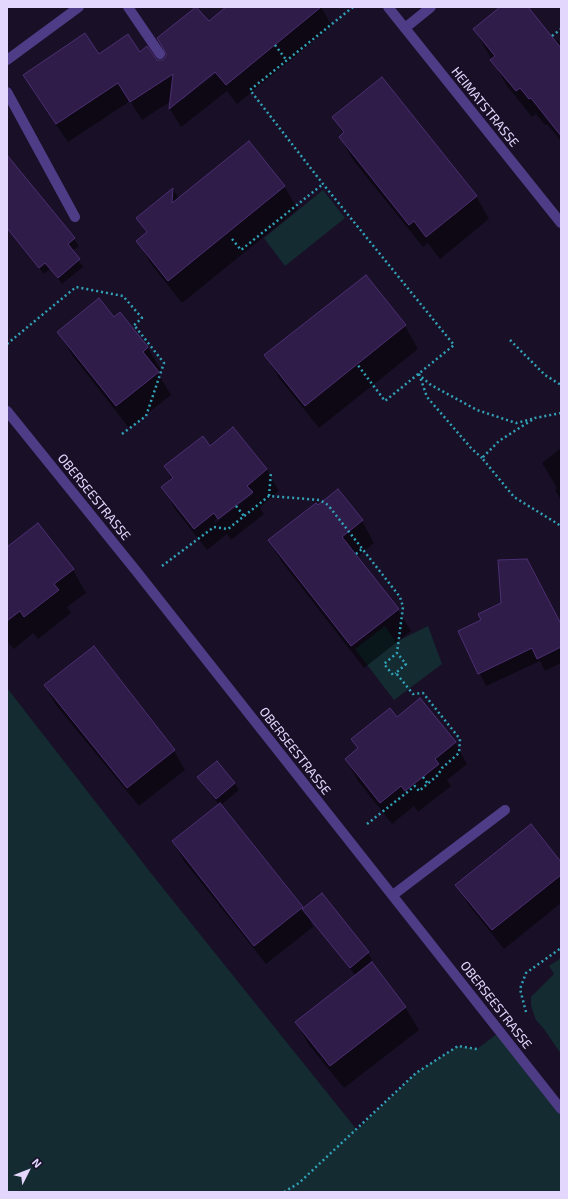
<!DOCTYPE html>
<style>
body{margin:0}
#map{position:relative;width:568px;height:1199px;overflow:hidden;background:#191027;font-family:"Exo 2",sans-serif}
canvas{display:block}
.frame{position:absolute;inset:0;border:8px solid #e4d7fe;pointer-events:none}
.north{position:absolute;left:8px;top:1151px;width:40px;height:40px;-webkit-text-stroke:3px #191027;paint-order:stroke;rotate:48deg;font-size:11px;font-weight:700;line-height:16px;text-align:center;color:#e4d7fe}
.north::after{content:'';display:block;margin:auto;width:14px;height:18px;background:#e4d7fe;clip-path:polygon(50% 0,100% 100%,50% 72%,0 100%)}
</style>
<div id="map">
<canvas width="568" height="1199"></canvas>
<div class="frame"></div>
<div class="north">N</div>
</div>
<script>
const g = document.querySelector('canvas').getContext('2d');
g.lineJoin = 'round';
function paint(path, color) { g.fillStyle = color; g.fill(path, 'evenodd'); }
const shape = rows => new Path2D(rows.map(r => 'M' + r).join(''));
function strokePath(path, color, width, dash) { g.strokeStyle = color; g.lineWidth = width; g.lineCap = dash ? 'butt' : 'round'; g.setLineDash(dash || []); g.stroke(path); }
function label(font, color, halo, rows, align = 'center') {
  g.font = font + ' "Exo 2",sans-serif'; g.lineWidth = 3; g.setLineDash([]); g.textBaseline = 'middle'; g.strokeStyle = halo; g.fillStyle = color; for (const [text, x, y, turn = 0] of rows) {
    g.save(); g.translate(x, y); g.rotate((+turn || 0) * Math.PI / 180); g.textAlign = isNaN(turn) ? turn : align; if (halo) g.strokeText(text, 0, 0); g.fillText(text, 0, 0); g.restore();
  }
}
const green = shape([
 [323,190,345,218,285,266,264,238],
 [385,626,396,642,428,626,442,664,394,700,355,649],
 [7,688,154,877,357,1130,416,1073,458,1046,477,1049,501,1031,561,1109,561,1192,7,1192],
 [561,958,561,1054,544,1029,536,1020,531,1006,531,997,554,974,549,966]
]);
const shadow = shape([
 [228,7,321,7,332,26,237,104,227,91,181,127,170,109,171,101,142,120,130,101,68,142,35,94,24,75,98,55,140,54,161,62],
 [218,68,220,70,182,100,182,97],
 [502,7,527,7,555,41,557,40,561,44,561,141,547,124,545,125,536,114,532,117,507,86,474,29],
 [334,117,476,196,489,219,440,259,428,243,423,247,353,160,340,137,343,134],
 [7,157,74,239,79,246,72,251,83,267,62,284,50,269,44,274,7,227],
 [284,186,298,209,182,303,151,264,138,242,147,234,137,218,173,189,179,199],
 [120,313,148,348,161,370,158,373,171,395,129,428,72,355,59,332,114,318],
 [405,326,418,349,319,428,279,378,266,355],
 [233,428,267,470,279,491,260,507,264,514,231,540,227,534,207,550,175,509,163,487,172,480,165,467,210,447],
 [253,491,253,494,215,523,214,521],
 [561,448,561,500,555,490,557,488,542,463],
 [362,521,374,543,357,557,398,610,411,631,364,668,282,562,269,541],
 [38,524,73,570,86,593,67,607,71,613,38,639,33,633,14,649,7,641,7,549],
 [482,621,561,625,561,663,545,671,540,661,486,686,459,632],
 [94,648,174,751,185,770,139,806,56,705,45,686],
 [397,718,455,742,467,764,447,780,451,786,418,812,414,806,392,824,358,781,346,759,358,749,352,739],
 [199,777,234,783,239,790,221,805,303,909,321,895,368,953,372,960,358,972,405,1007,419,1030,344,1088,309,1045,296,1022,356,976,311,920,310,920,313,927,266,964,184,861,173,842,219,805,203,785],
 [561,863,561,903,504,949,468,904,457,885]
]);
const building = shape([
 [196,7,209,21,226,7,321,7,226,85,215,72,169,109,173,74,130,102,118,83,56,124,23,75,85,33,99,54,128,34,140,52,147,46,157,60,163,60,166,56,166,53,157,38,196,7],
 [500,7,528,7,561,48,561,136,531,98,529,99,520,88,516,91,490,60,495,56,473,29,500,7],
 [382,77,477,196,426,237,414,221,409,225,339,137,344,132,332,117,382,77],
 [249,141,285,186,168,281,136,241,147,232,136,218,173,188,172,203,249,141],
 [7,155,75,238,68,244,80,259,58,278,45,263,39,268,7,228,7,155],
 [366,275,406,325,305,406,264,355,366,275],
 [99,298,114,317,120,312,148,347,143,352,159,372,116,406,57,332,99,298],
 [233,427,267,469,247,486,253,492,218,519,214,513,194,529,161,487,173,478,164,466,203,436,210,446,233,427],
 [338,489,363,520,342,537,399,609,351,646,268,540,316,503,318,505,338,489],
 [38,523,74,569,54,584,59,590,24,617,20,611,7,621,7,547,38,523],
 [527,559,561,624,561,647,537,659,532,648,478,674,458,631,481,620,478,614,501,603,498,560,527,559],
 [94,646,175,750,127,788,44,685,94,646],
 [420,698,456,742,435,759,439,764,410,787,405,791,401,786,380,803,345,759,358,748,351,739,390,708,397,717,420,698],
 [217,761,235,783,216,799,197,777,217,761],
 [220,803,303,907,254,946,172,841,220,803],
 [531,824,561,862,561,875,492,930,455,885,531,824],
 [322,893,369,952,350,968,302,909,322,893],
 [372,962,406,1007,330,1066,295,1022,372,962]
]);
const path = shape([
 [353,7,250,90,323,184,454,345,385,401,357,364],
 [552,36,561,29],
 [275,45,287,61],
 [232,239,241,250,323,184],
 [510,340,545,375,561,385],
 [7,344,76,287,123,296,142,318,132,327],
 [418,374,431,385,477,410,516,423,532,419],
 [419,374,427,397,471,448,482,458],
 [561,413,535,418,499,441,482,458,514,497,558,524,561,528],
 [122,434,146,416,164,363,134,325],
 [269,496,271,472],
 [236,506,244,516],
 [356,554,362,549],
 [162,566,214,527,228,529,269,496,320,500,328,505,400,597,403,607,397,653,384,664,393,675,396,673],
 [423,777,428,784],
 [367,824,415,786,419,791,438,775,442,768,459,753,460,739,423,693,413,694,396,673,406,664,397,653],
 [526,1012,520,989,526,973,561,948],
 [284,1192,299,1183,416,1073,458,1046,477,1049]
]);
const service = shape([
 [128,7,160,54],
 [405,28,431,7],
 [7,92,75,217],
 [393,895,505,810]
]);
const minor = shape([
 [388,7,561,223],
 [7,60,79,7]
]);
const tertiary = shape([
 [7,411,137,572,561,1109]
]);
const streetNames = [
 ["HEIMATSTRASSE",485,107,51],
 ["OBERSEESTRASSE",94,497,51],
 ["OBERSEESTRASSE",295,751,52],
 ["OBERSEESTRASSE",496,1005,52]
];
paint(green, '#132b31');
paint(shadow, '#0007');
paint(building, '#2f1c48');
strokePath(building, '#4c2f74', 1);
strokePath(path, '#31a2b8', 2.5, [2, 3]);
strokePath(service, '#4f3c86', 10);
strokePath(minor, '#4f3c86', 10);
strokePath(tertiary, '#4f3c86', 10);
label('13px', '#e4d7fe', '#191027', streetNames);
</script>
